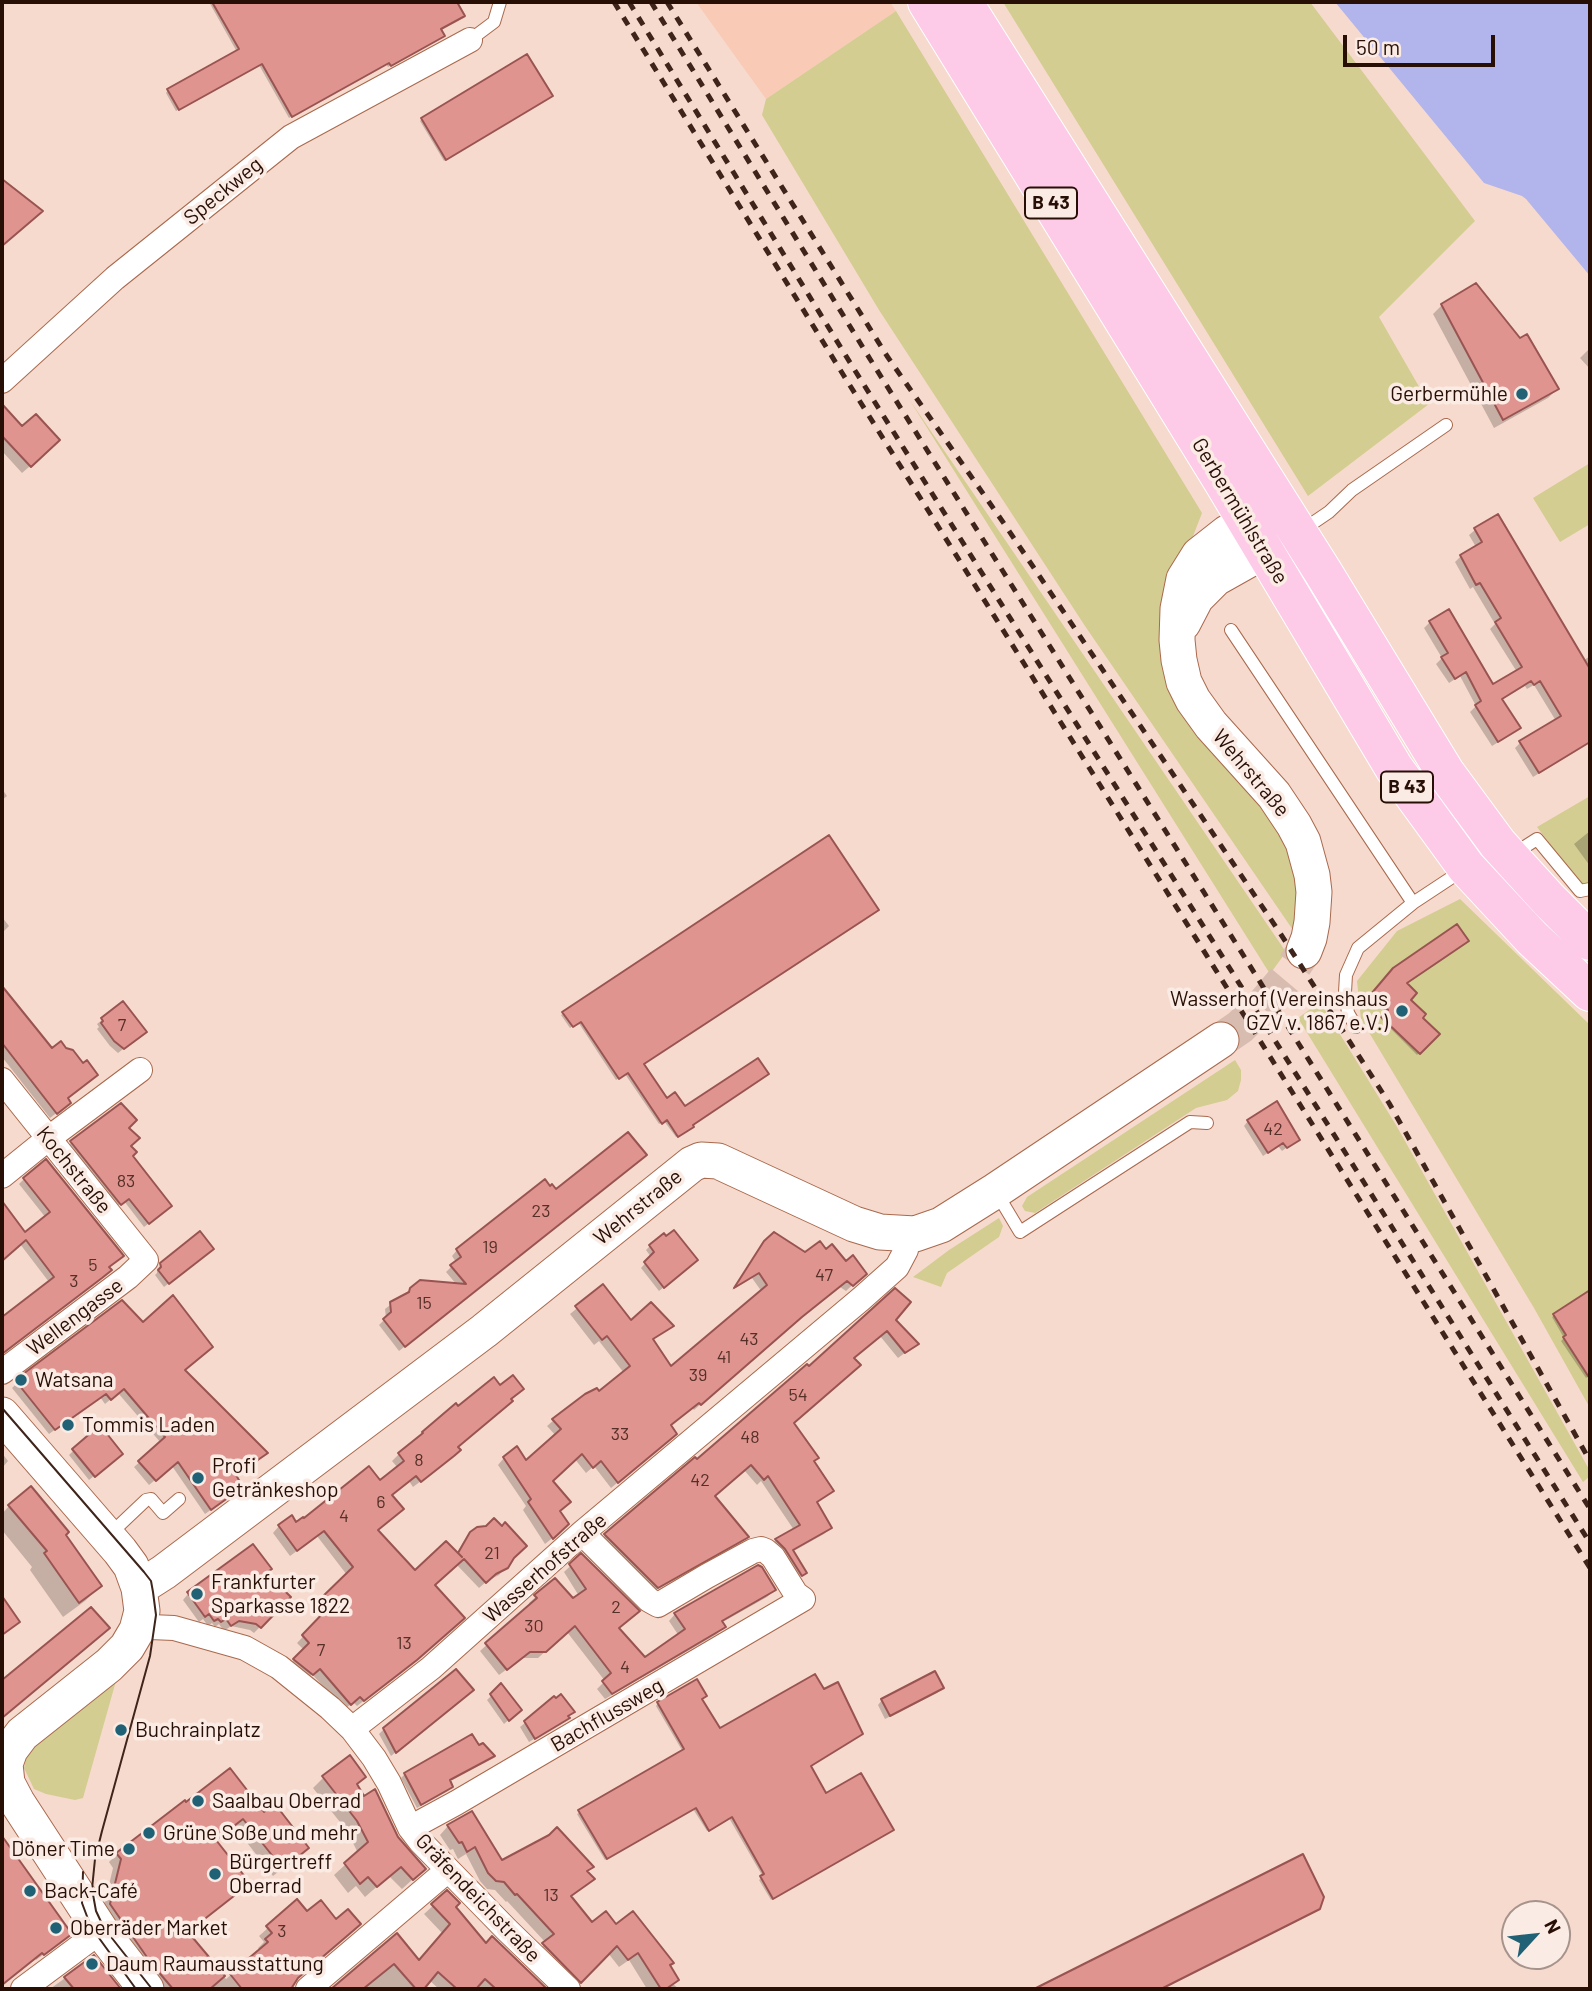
<!DOCTYPE html>
<meta charset="utf-8">
<style>
body{margin:0}
#map{position:relative;width:1592px;height:1991px;overflow:hidden;background:#f7dace;font-family:Barlow,sans-serif}
canvas{display:block}
.frame{position:absolute;inset:0;border:4px solid #280f05;pointer-events:none}
.north{position:absolute;left:1501px;top:1900px;width:70px;height:70px;box-sizing:border-box;background:#faebe4;border:2px solid #a6938b;border-radius:50%;rotate:63deg;font-size:19px;font-weight:700;line-height:28px;text-align:center;color:#280f05}
.north::after{content:'';display:block;margin:auto;width:24px;height:32px;background:#216176;clip-path:polygon(50% 0,100% 100%,50% 72%,0 100%)}
.scale{position:absolute;left:1343px;top:35px;width:152px;height:32px;box-sizing:border-box;border:4px solid #280f05;border-top:0;padding-left:9px;font-size:21px;line-height:24px;white-space:nowrap;color:#280f05;-webkit-text-stroke:5px #faebe4;paint-order:stroke}
</style>
<div id="map">
<canvas width="1592" height="1991"></canvas>
<div class="frame"></div>
<div class="north">N</div>
<div class="scale">50 m</div>
</div>
<script>
const g = document.querySelector('canvas').getContext('2d');
g.lineJoin = 'round';
function paint(path, color) { g.fillStyle = color; g.fill(path, 'evenodd'); }
const shape = rows => new Path2D(rows.map(r => 'M' + r).join(''));
function strokePath(path, color, width, dash) { g.strokeStyle = color; g.lineWidth = width; g.lineCap = dash ? 'butt' : 'round'; g.setLineDash(dash || []); g.stroke(path); }
function label(font, color, halo, rows, align = 'center') {
  g.font = font + ' Barlow,sans-serif'; g.lineWidth = 7; g.setLineDash([]); g.textBaseline = 'middle'; g.strokeStyle = halo; g.fillStyle = color; for (const [text, x, y, turn = 0] of rows) {
    g.save(); g.translate(x, y); g.rotate((+turn || 0) * Math.PI / 180); g.textAlign = isNaN(turn) ? turn : align; if (halo) g.strokeText(text, 0, 0); g.fillText(text, 0, 0); g.restore();
  }
}
const built = shape([
 [696,2,890,2,896,11,766,99]
]);
const green = shape([
 [1003,2,1310,2,1475,221,1379,317,1429,404,1308,496],
 [896,11,1202,513,1190,544,1163,598,1159,628,1162,660,1265,807,1287,843,1297,882,1295,933,1085,626,879,310,762,115,766,99],
 [909,399,1286,952,1270,974],
 [1590,463,1590,524,1560,542,1533,498],
 [1590,796,1590,897,1537,827],
 [1460,899,1590,1025,1590,1408,1534,1308,1361,1019,1357,981,1397,931],
 [1320,1002,1396,1125,1590,1471,1590,1476,1583,1482,1298,1018],
 [1235,1060,1241,1070,1241,1080,1238,1091,1227,1100,1196,1108,1035,1213,1025,1211,1022,1206,1027,1197],
 [999,1218,1003,1226,999,1237,947,1273,941,1287,913,1277,949,1250],
 [116,1681,83,1798,75,1800,46,1794,34,1789,24,1768,27,1755,37,1742]
]);
const water = shape([
 [1335,2,1590,2,1590,276,1526,199,1522,196,1484,183]
]);
const shadow = shape([
 [209,2,455,2,463,15,440,29,441,38,388,67,386,64,289,118,259,65,176,111,166,93,168,90,237,52],
 [549,98,444,161,420,121,422,119],
 [1442,305,1557,389,1548,398,1494,428,1433,314],
 [1590,348,1590,369,1580,358],
 [2,406,22,429,51,448,22,473,2,451],
 [1497,516,1583,661,1590,656,1590,742,1533,777,1515,748,1521,742,1556,721,1534,685,1527,689,1525,686,1501,700,1513,733,1492,746,1470,712,1476,706,1460,676,1449,683,1436,664,1442,658,1424,628,1430,622,1493,687,1517,672,1490,629,1495,624,1473,587,1470,589,1455,562,1461,556,1476,547,1469,535,1475,530],
 [2,789,7,796,2,800],
 [1590,831,1590,866,1574,844],
 [829,837,642,1064,666,1100,691,1125,689,1128,676,1137,664,1121,659,1124,625,1074,616,1080,578,1022,570,1028,561,1015],
 [2,917,9,926,2,933],
 [1394,969,1405,983,1409,1000,1421,1018,1437,1034,1417,1055,1381,1019,1387,1013,1371,997],
 [2,993,66,1099,63,1108,50,1118,2,1057],
 [123,1003,140,1036,118,1053,110,1046,97,1029,99,1027,97,1024],
 [121,1105,131,1156,166,1210,144,1227,124,1201,116,1207,67,1146],
 [1248,1121,1298,1139,1282,1151,1278,1146,1263,1156,1244,1126],
 [639,1160,399,1351,379,1325,386,1318,385,1309,411,1289,457,1285,446,1272,456,1262,452,1256,457,1250],
 [24,1179,108,1267,94,1283,2,1353,2,1312,6,1316,49,1282,20,1244,2,1259,2,1212,5,1209,25,1235,46,1218,19,1184],
 [774,1235,805,1255,826,1251,865,1273,846,1291,840,1287,793,1323,694,1410,692,1408,669,1426,669,1440,611,1488,594,1466,586,1473,574,1458,551,1481,558,1511,561,1531,545,1544,523,1510,526,1506,498,1465,504,1458,525,1463,556,1436,547,1426,554,1420,599,1393,624,1373,599,1341,594,1345,570,1314,603,1287,631,1323,671,1326,652,1340,671,1369,762,1292,752,1278,732,1290,758,1250],
 [650,1246,692,1264,659,1291,641,1268,651,1257,646,1250],
 [207,1253,164,1287,155,1275,157,1273,157,1269,162,1264],
 [1587,1294,1590,1299,1590,1375,1586,1378,1561,1341,1564,1338,1552,1317],
 [894,1320,917,1344,898,1358,880,1336,852,1358,792,1423,812,1461,832,1491,816,1503,830,1528,824,1534,792,1552,804,1573,798,1579,770,1546,776,1540,794,1530,761,1481,757,1485,744,1470,713,1497,747,1536,741,1543,651,1593,599,1541,695,1460,696,1462,809,1369],
 [183,1370,266,1453,234,1476,236,1492,205,1514,172,1466,149,1485,134,1467,161,1443,118,1393,105,1404,100,1397,49,1434,12,1388,17,1383],
 [510,1400,456,1447,445,1463,413,1487,409,1481,390,1496,376,1531,415,1572,456,1554,464,1541,471,1533,511,1558,506,1567,499,1575,487,1581,479,1588,456,1564,433,1586,408,1667,357,1706,353,1702,344,1710,312,1674,305,1681,287,1667,304,1650,297,1643,321,1618,313,1609,347,1575,317,1536,290,1556,273,1533,279,1526,296,1524,380,1482,398,1468,392,1461,399,1454,423,1433,458,1408],
 [74,1450,116,1458,89,1480,69,1455],
 [2,1453,8,1461,2,1468],
 [9,1506,100,1586,85,1601,63,1617,30,1570,32,1567,2,1530,2,1514],
 [581,1556,617,1628,645,1660,679,1636,669,1621,675,1614,774,1590,767,1597,721,1623,723,1627,717,1634,605,1699,597,1689,605,1681,567,1632,538,1658,522,1658,499,1675,480,1651,531,1605,529,1603,554,1580,573,1601,579,1596,564,1572],
 [265,1574,289,1597,254,1633,250,1630,231,1626,224,1631,219,1624,215,1627,212,1623,208,1626,203,1619,199,1622,183,1600,188,1594],
 [91,1609,108,1628,2,1718,2,1684],
 [501,1686,515,1714,504,1724,487,1700],
 [942,1688,937,1693,885,1719,878,1705,882,1700],
 [467,1694,391,1756,379,1734,384,1729],
 [554,1699,572,1712,563,1722,529,1742,520,1727],
 [700,1699,719,1730,889,1832,771,1900,759,1880,763,1877,729,1818,707,1831,693,1809,605,1860,577,1814,683,1752,656,1706,658,1703],
 [479,1747,493,1756,449,1781,451,1787,448,1791,417,1808,401,1778,405,1774],
 [230,1771,298,1856,273,1876,234,1826,214,1841,246,1885,187,1933,226,1979,260,1951,258,1948,264,1942,259,1936,297,1902,294,1980,292,1989,158,1989,102,1914,113,1868,109,1862,117,1854],
 [323,1778,355,1785,413,1879,402,1889,389,1876,365,1897,356,1886,348,1893,334,1875,358,1853,347,1831,313,1788],
 [448,1826,501,1863,591,1867,586,1872,593,1879,570,1898,592,1924,616,1926,668,1966,673,1984,679,1989,647,1989,629,1960,619,1967,608,1953,572,1989,535,1953,546,1943,507,1901,506,1902,495,1890,487,1889,480,1881,466,1854,458,1859,453,1849,450,1850,440,1835],
 [1303,1857,1316,1911,1160,1989,1038,1989],
 [37,1888,63,1940,36,1960,35,1958,2,1984,2,1904],
 [447,1893,454,1907,485,1945,492,1938,544,1989,439,1989,429,1980,422,1989,333,1989,396,1936,419,1962,443,1934,424,1914],
 [94,1957,119,1989,50,1989]
]);
const building = shape([
 [212,2,457,2,465,16,441,29,445,36,391,66,389,63,292,117,262,64,179,110,167,89,239,49,212,2],
 [527,54,553,96,446,160,421,118,527,54],
 [2,179,43,211,2,246,2,179],
 [1476,283,1520,338,1527,334,1559,389,1503,420,1441,304,1476,283],
 [2,404,22,426,36,414,60,440,31,467,2,436,2,404],
 [1498,514,1590,669,1590,742,1539,773,1519,741,1561,716,1540,681,1534,685,1531,681,1502,699,1521,728,1498,742,1475,705,1481,701,1466,672,1455,679,1441,657,1448,653,1429,621,1449,609,1493,684,1522,667,1495,622,1501,618,1480,583,1476,585,1460,555,1482,542,1474,528,1498,514],
 [829,835,879,910,644,1064,667,1098,675,1092,685,1106,758,1058,769,1074,693,1125,694,1127,678,1137,667,1120,662,1124,628,1073,619,1079,581,1022,573,1027,562,1012,829,835],
 [1457,924,1469,941,1407,983,1417,993,1411,1000,1426,1014,1423,1018,1440,1034,1420,1054,1381,1017,1388,1010,1371,994,1393,968,1457,924],
 [2,986,52,1048,61,1041,66,1048,73,1050,83,1063,87,1060,98,1075,68,1098,71,1103,57,1114,2,1043,2,986],
 [123,1001,147,1032,124,1049,114,1041,101,1023,103,1021,101,1018,123,1001],
 [1277,1101,1300,1140,1287,1148,1283,1143,1268,1153,1247,1120,1277,1101],
 [121,1103,137,1120,129,1128,140,1138,131,1146,137,1152,133,1156,172,1206,149,1224,129,1199,121,1205,70,1141,121,1103],
 [628,1132,647,1155,405,1347,383,1319,391,1312,390,1302,409,1292,410,1288,420,1280,466,1284,450,1265,461,1257,456,1249,545,1179,550,1186,552,1184,556,1189,628,1132],
 [46,1159,124,1256,109,1267,112,1270,102,1278,2,1354,2,1317,54,1277,26,1240,2,1261,2,1201,25,1232,50,1212,23,1178,46,1159],
 [674,1230,698,1260,664,1288,644,1262,654,1252,649,1245,664,1233,666,1236,674,1230],
 [200,1231,214,1249,169,1284,158,1270,161,1267,160,1263,200,1231],
 [774,1232,805,1252,820,1241,826,1249,832,1244,846,1261,853,1255,867,1274,853,1286,847,1281,802,1317,701,1405,699,1403,671,1425,677,1434,618,1483,601,1461,593,1468,582,1454,553,1481,571,1502,560,1511,569,1524,553,1539,528,1502,531,1499,503,1457,517,1446,526,1460,561,1429,552,1419,585,1394,597,1388,599,1391,630,1366,607,1336,602,1340,575,1306,603,1284,631,1320,651,1302,674,1326,653,1339,671,1366,767,1285,759,1273,734,1288,764,1241,774,1232],
 [895,1288,911,1302,896,1320,919,1344,905,1353,887,1331,854,1358,861,1365,794,1423,819,1458,814,1461,834,1491,817,1502,832,1528,793,1550,807,1573,802,1576,785,1549,775,1539,800,1525,768,1476,764,1480,751,1465,715,1496,749,1537,658,1588,604,1534,695,1457,697,1459,807,1364,809,1366,895,1288],
 [1590,1290,1590,1379,1563,1337,1566,1335,1553,1314,1590,1290],
 [173,1295,213,1347,185,1370,268,1453,236,1475,243,1487,211,1510,178,1462,156,1481,138,1461,165,1437,124,1389,111,1400,106,1394,55,1430,15,1380,122,1300,143,1322,173,1295],
 [513,1375,524,1389,511,1399,513,1401,458,1447,461,1450,454,1456,421,1482,416,1476,392,1495,404,1509,378,1530,415,1570,446,1541,462,1557,458,1553,470,1532,477,1527,486,1526,494,1518,502,1526,505,1522,527,1546,514,1558,508,1568,496,1574,486,1583,464,1559,435,1585,465,1618,417,1660,364,1701,360,1697,351,1705,320,1669,313,1675,293,1659,309,1643,302,1635,326,1610,318,1601,353,1567,324,1531,297,1551,278,1525,292,1515,296,1522,303,1517,304,1518,369,1466,380,1480,404,1461,398,1453,423,1433,422,1432,456,1403,458,1406,494,1377,500,1385,513,1375],
 [100,1425,123,1454,95,1477,72,1449,100,1425],
 [31,1486,69,1532,66,1535,102,1586,79,1603,44,1553,47,1551,8,1505,31,1486],
 [253,1544,272,1569,266,1573,291,1597,261,1628,256,1624,239,1621,231,1626,226,1619,221,1622,218,1619,214,1621,209,1614,205,1617,187,1592,253,1544],
 [581,1553,640,1611,619,1628,645,1657,685,1629,674,1613,758,1565,762,1567,776,1590,722,1621,726,1627,612,1694,602,1681,611,1673,575,1626,546,1652,530,1652,507,1670,485,1643,537,1598,534,1595,555,1578,573,1598,586,1589,569,1564,581,1553],
 [2,1596,20,1622,2,1635,2,1596],
 [91,1607,110,1628,2,1718,2,1680,91,1607],
 [456,1669,474,1690,396,1753,383,1728,456,1669],
 [935,1671,944,1688,890,1716,881,1699,935,1671],
 [815,1674,824,1689,838,1682,863,1734,811,1766,826,1793,861,1773,894,1830,773,1899,760,1876,764,1874,732,1817,709,1831,696,1808,607,1859,578,1810,684,1749,657,1702,697,1679,707,1696,702,1699,720,1728,815,1674],
 [501,1683,522,1710,509,1721,490,1694,501,1683],
 [561,1694,575,1712,568,1716,570,1718,535,1739,524,1721,554,1696,556,1698,561,1694],
 [472,1734,479,1745,483,1743,495,1756,450,1780,453,1787,421,1805,404,1773,472,1734],
 [350,1755,366,1777,357,1784,364,1796,375,1789,398,1837,426,1869,413,1880,401,1867,377,1887,368,1877,360,1884,344,1863,368,1842,357,1821,322,1776,350,1755],
 [230,1768,264,1812,275,1804,309,1848,283,1869,243,1819,216,1840,246,1878,244,1880,248,1885,188,1932,225,1976,210,1989,173,1989,151,1963,110,1904,121,1859,116,1853,185,1800,186,1802,230,1768],
 [472,1811,502,1860,549,1835,557,1827,594,1867,587,1871,595,1879,571,1896,592,1922,606,1911,616,1924,633,1911,674,1963,670,1965,679,1980,666,1989,661,1989,638,1953,628,1960,617,1946,581,1983,542,1943,554,1934,517,1894,515,1895,504,1882,496,1881,488,1873,475,1847,467,1852,462,1842,459,1843,447,1825,472,1811],
 [2,1836,72,1934,44,1955,42,1953,2,1985,2,1836],
 [1303,1854,1324,1897,1320,1909,1161,1989,1034,1989,1303,1854],
 [447,1890,460,1903,456,1907,486,1943,492,1936,547,1989,496,1989,485,1979,476,1989,457,1989,438,1972,424,1989,416,1989,394,1964,363,1989,331,1989,397,1933,419,1960,450,1924,431,1904,447,1890],
 [297,1899,307,1911,321,1900,336,1919,348,1909,361,1924,298,1978,291,1989,242,1989,230,1974,268,1942,265,1939,272,1933,266,1926,297,1899],
 [94,1955,121,1989,74,1989,64,1977,94,1955]
]);
const secondaryTunnel = shape([
 [1221,1040,1240,1027,1264,1004,1286,978,1304,951]
]);
const lane = shape([
 [470,40,494,22,500,2],
 [1301,531,1329,512,1352,490,1446,425],
 [1231,630,1413,903],
 [1512,855,1537,839,1580,891,1590,889],
 [1356,1027,1348,1013,1345,992,1346,975,1358,948,1413,903,1463,870],
 [996,1192,1020,1232,1190,1122,1207,1123],
 [108,1536,146,1500,151,1499,163,1513,179,1499]
]);
const street = shape([
 [2,381,115,278,291,137,470,40],
 [2,1080,146,1260,128,1277,2,1372],
 [2,1176,49,1138,140,1070],
 [137,1630,150,1627,174,1628,245,1648,279,1667,330,1708,352,1729,374,1758,389,1783,410,1828,420,1841,507,1930,568,1989],
 [352,1729,431,1668,582,1533,861,1299,897,1267,906,1250,907,1234],
 [410,1828,456,1803,803,1599,796,1594,773,1557,766,1551,761,1549,753,1551,707,1576,658,1605,649,1600,582,1533],
 [23,1989,101,1931],
 [308,1989,448,1870]
]);
const secondary = shape([
 [1275,523,1265,520,1247,522,1227,533,1199,555,1184,579,1178,609,1177,640,1179,660,1184,682,1193,700,1211,725,1274,795,1294,825,1303,842,1312,875,1314,892,1312,922,1309,938,1304,951],
 [1183,623,1196,598,1216,578,1289,537],
 [2,1415,120,1551,131,1566,139,1588,142,1611,137,1630,127,1647,109,1665,22,1734,10,1750,5,1764,7,1783,17,1802,101,1931,146,1989],
 [139,1588,164,1572,484,1331,692,1164,701,1160,718,1161,854,1224,880,1232,915,1234,941,1225,995,1191,1221,1040]
]);
const primary = shape([
 [927,2,1222,480,1394,768,1466,867,1532,938,1590,992],
 [963,2,1323,572,1445,772,1498,844,1549,900,1590,941]
]);
const tram = shape([
 [2,1408,144,1572,151,1581,153,1592,156,1615,150,1656,102,1831,95,1859,92,1889,96,1911,104,1928,152,1989],
 [83,1872,82,1903,91,1927,136,1989]
]);
const rail = shape([
 [614,2,844,376,1590,1568],
 [629,2,854,369,1590,1543],
 [651,2,870,359,1590,1509],
 [667,2,887,356,1005,525,1280,933,1389,1103,1590,1461]
]);
const markers = [
 [1522,394,7,"#216176"],
 [1402,1011,7,"#216176"],
 [21,1380,7,"#216176"],
 [68,1425,7,"#216176"],
 [198,1478,7,"#216176"],
 [197,1594,7,"#216176"],
 [121,1730,7,"#216176"],
 [198,1801,7,"#216176"],
 [149,1833,7,"#216176"],
 [129,1849,7,"#216176"],
 [215,1874,7,"#216176"],
 [30,1891,7,"#216176"],
 [56,1928,7,"#216176"],
 [92,1964,7,"#216176"]
];
const numberNames = [
 ["7",122,1025],
 ["42",1273,1129],
 ["83",126,1181],
 ["23",541,1211],
 ["19",490,1247],
 ["5",93,1265],
 ["47",824,1275],
 ["3",74,1281],
 ["15",424,1303],
 ["43",749,1339],
 ["41",724,1357],
 ["39",698,1375],
 ["54",798,1395],
 ["33",620,1434],
 ["48",750,1437],
 ["8",419,1460],
 ["42",700,1480],
 ["6",381,1502],
 ["4",344,1516],
 ["21",492,1553],
 ["2",616,1607],
 ["30",534,1626],
 ["13",404,1643],
 ["7",321,1650],
 ["4",625,1667],
 ["13",551,1895],
 ["3",282,1931]
];
const shields = [
 [1051,203,52],
 [1407,787,52]
];
const shieldNames = [
 ["B 43",1051,203],
 ["B 43",1407,787]
];
const streetNames = [
 ["Speckweg",223,191,-39],
 ["Gerbermühlstraße",1240,511,59],
 ["Wehrstraße",1251,773,50],
 ["Kochstraße",74,1170,51],
 ["Wehrstraße",638,1207,-39],
 ["Wellengasse",75,1317,-37],
 ["Wasserhofstraße",545,1568,-41],
 ["Bachflussweg",607,1715,-30],
 ["Gräfendeichstraße",478,1898,46]
];
const poiNames = [
 ["Gerbermühle",1508,394,"right"],
 ["Wasserhof (Vereinshaus",1388,999,"right"],
 ["GZV v. 1867 e.V.)",1388,1023,"right"],
 ["Watsana",35,1380],
 ["Tommis Laden",82,1425],
 ["Profi",212,1466],
 ["Getränkeshop",212,1490],
 ["Frankfurter",211,1582],
 ["Sparkasse 1822",211,1606],
 ["Buchrainplatz",135,1730],
 ["Saalbau Oberrad",212,1801],
 ["Grüne Soße und mehr",163,1833],
 ["Döner Time",115,1849,"right"],
 ["Bürgertreff",229,1862],
 ["Oberrad",229,1886],
 ["Back-Café",44,1891],
 ["Oberräder Market",70,1928],
 ["Daum Raumausstattung",106,1964]
];
paint(built, '#f9cab6');
paint(green, '#d3cd91');
paint(water, '#b2b4ec');
paint(shadow, '#0003');
paint(building, '#df948f');
strokePath(building, '#995451', 2);
strokePath(secondaryTunnel, '#d8bcb0', 35, [35, 18]);
strokePath(lane, '#a9694d', 14);
strokePath(street, '#a9694d', 26);
strokePath(secondary, '#a9694d', 37);
strokePath(primary, '#fff', 40);
strokePath(lane, '#fff', 12);
strokePath(street, '#fff', 24);
strokePath(secondary, '#fff', 35);
strokePath(primary, '#fdcbe8', 38);
strokePath(tram, '#3e241a', 2);
strokePath(rail, '#3e241a', 5, [9, 9]);
for (const [x, y, r, color] of markers) { const dot = new Path2D(); dot.arc(x, y, r, 0, 2 * Math.PI); g.fillStyle = color; g.fill(dot); strokePath(dot, '#faebe4', 2.5); }
label('18px', '#563028', null, numberNames);
for (const [x, y, w] of shields) { const box = new Path2D(); box.roundRect(x - w / 2, y - 15.5, w, 31, 5); g.fillStyle = '#faebe4'; g.fill(box); strokePath(box, '#280f05', 2); }
label('bold 19px', '#280f05', null, shieldNames);
label('21px', '#280f05', '#faebe4', streetNames);
label('21px', '#280f05', '#faebe4', poiNames, 'left');
</script>
